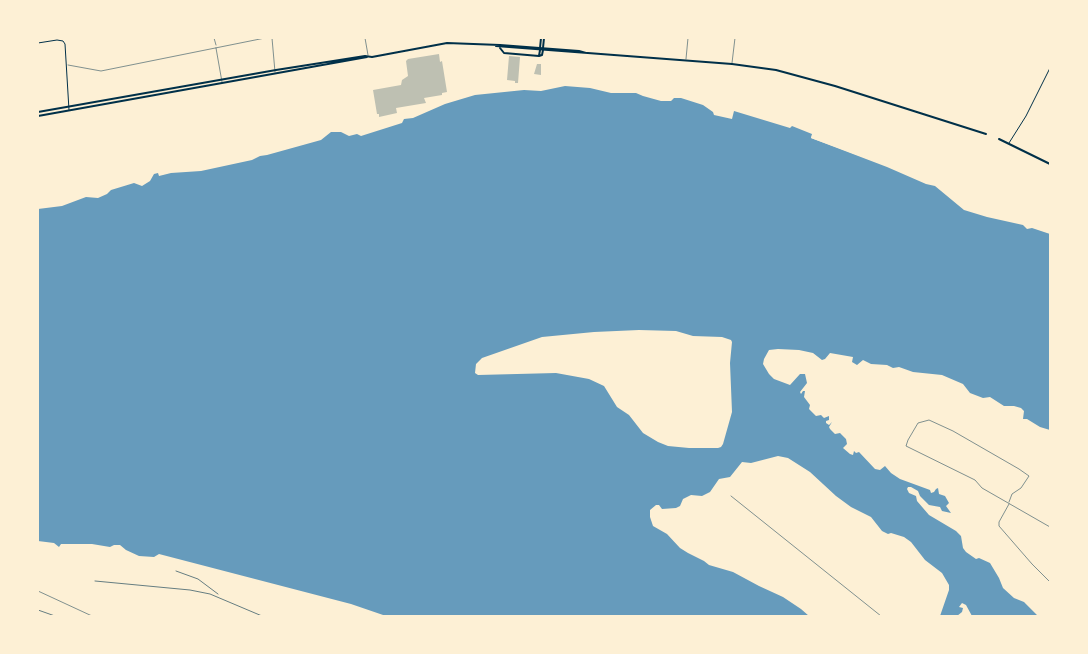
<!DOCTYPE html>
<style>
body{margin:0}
#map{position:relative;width:1088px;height:654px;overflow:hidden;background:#fdf0d5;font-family:Inter,sans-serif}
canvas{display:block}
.frame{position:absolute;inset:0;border:39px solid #fdf0d5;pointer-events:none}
</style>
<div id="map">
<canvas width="1088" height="654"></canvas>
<div class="frame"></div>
</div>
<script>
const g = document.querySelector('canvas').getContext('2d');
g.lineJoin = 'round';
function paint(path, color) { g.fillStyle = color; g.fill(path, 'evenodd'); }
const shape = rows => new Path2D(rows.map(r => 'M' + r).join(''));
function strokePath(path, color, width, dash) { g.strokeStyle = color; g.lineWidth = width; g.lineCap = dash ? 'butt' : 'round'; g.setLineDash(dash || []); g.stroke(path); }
const water = shape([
 [565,86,590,88,611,93,636,93,643,96,661,101,671,101,674,98,681,98,703,105,713,112,714,115,732,119,734,111,790,128,792,126,812,134,811,138,887,167,926,184,935,186,964,210,987,217,1023,225,1027,229,1032,228,1050,234,1050,430,1040,427,1027,419,1023,419,1024,411,1021,408,1014,406,1004,406,990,397,983,398,970,393,963,384,942,375,913,372,899,367,893,368,887,365,871,364,863,360,857,365,852,362,853,357,830,353,825,359,822,360,813,353,799,350,778,349,769,350,764,359,763,364,769,374,774,379,790,385,800,374,805,374,807,383,800,392,801,394,803,391,805,391,804,397,810,405,809,409,816,416,821,415,824,418,829,416,829,420,826,421,826,423,829,425,832,422,829,427,830,429,835,434,840,433,846,439,847,444,843,448,850,454,853,455,854,451,856,453,859,452,875,469,880,470,885,466,891,473,900,479,930,490,931,493,934,492,936,489,938,488,939,494,945,496,949,503,946,506,951,513,942,511,940,507,929,505,920,496,918,491,911,487,908,487,907,489,909,493,916,496,917,501,929,515,956,531,961,536,963,548,966,552,976,559,979,558,990,563,999,578,1003,588,1014,598,1024,602,1038,616,972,616,966,605,962,603,959,607,963,608,962,612,957,616,945,615,940,616,949,590,949,585,942,573,925,560,911,542,904,537,891,533,888,534,882,531,871,517,851,507,836,496,810,472,788,458,778,456,751,463,742,462,730,477,719,479,710,492,702,496,691,495,683,499,680,506,676,508,662,509,659,505,656,505,650,510,650,517,653,526,667,534,680,548,688,553,704,561,709,565,733,572,759,586,783,597,801,609,809,616,386,616,351,604,159,554,154,557,139,556,126,550,120,545,114,545,110,547,92,544,61,544,59,547,54,543,38,541,38,209,62,206,86,197,98,198,107,194,111,190,134,183,142,186,150,181,154,174,158,173,159,176,171,173,201,171,252,160,260,156,267,155,321,140,331,132,341,132,349,136,357,134,361,136,402,123,404,119,413,118,445,104,475,95,524,90,541,91],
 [639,330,676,331,693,336,722,337,731,340,732,342,730,363,732,412,723,444,721,447,718,448,689,448,668,446,658,442,643,433,629,415,617,407,604,386,589,379,556,373,478,375,475,373,476,364,482,358,542,337,594,332]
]);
const pier = shape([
 [813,132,814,137,888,164,887,166,811,138]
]);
const building = shape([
 [439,54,440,62,442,61,447,92,442,93,442,95,424,98,426,103,396,108,397,113,379,117,379,114,377,114,373,90,401,85,402,80,408,76,406,61,408,59],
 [509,56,520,57,518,83,515,83,515,81,507,80],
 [537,64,541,64,541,75,534,74]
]);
const minor = shape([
 [214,38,216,45],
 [272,38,275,72],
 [365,38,368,55],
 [216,48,222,82],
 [686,59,688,38],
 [732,63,735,38],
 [68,65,101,71,265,38],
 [731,496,881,616],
 [1009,502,1012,494,1021,488,1029,476,1019,469,953,431,929,420,918,423,908,440,906,446,975,480,982,488,1050,527],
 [1009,504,999,522,999,526,1032,564,1050,582],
 [38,591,92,616]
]);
const tertiary = shape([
 [38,43,57,40,63,41,65,44,69,110],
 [1009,143,1026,116,1050,68]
]);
const secondary = shape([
 [500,48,504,53,539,56],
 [540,48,541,38],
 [543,48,544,38],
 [539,56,542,55,543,50],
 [539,56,540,50]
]);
const primary = shape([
 [496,46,732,64,776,70,835,86,986,134],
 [38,112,276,70,365,56,372,57,447,43,500,45,579,51,586,53],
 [38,116,367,57],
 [999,139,1050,164]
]);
const rail = shape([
 [176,571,198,579,218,594],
 [95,581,190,590,210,594,262,616],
 [38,610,55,616]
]);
paint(water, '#669bbc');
paint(pier, '#fdf0d5');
paint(building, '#bec0b2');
strokePath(minor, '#003049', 0.5);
strokePath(tertiary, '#003049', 1);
strokePath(secondary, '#003049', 2);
strokePath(primary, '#003049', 2);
strokePath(rail, '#657d81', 1);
</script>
